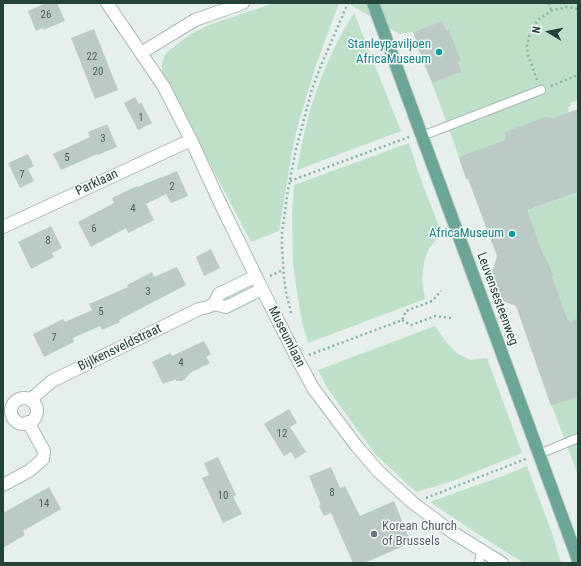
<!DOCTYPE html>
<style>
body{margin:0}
#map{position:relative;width:581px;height:566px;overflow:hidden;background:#e6efeb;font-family:"Roboto Condensed",sans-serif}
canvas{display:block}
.frame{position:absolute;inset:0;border:4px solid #24423a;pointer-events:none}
.north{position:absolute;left:529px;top:12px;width:40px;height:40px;-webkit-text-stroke:3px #f7fbf9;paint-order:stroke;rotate:280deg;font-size:11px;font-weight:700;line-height:16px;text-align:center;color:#24423a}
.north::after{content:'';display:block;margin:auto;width:14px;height:18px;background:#24423a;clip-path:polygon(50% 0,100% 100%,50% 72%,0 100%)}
</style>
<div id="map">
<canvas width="581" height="566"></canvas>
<div class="frame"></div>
<div class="north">N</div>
</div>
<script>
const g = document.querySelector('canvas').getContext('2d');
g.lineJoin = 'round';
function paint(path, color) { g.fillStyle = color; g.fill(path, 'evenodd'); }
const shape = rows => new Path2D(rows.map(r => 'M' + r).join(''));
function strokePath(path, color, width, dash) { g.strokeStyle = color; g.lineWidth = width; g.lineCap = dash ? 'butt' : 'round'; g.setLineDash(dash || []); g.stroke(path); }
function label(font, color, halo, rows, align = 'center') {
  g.font = font + ' "Roboto Condensed",sans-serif'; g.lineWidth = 3; g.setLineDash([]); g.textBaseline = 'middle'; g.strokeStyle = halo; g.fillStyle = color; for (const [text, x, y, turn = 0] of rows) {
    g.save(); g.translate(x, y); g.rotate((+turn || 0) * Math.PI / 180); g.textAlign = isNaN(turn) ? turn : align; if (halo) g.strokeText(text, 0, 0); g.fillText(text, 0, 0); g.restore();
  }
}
const green = shape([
 [274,3,339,3,316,65,299,121,293,146,279,231,251,242,164,76,162,72,162,63,165,55,167,52,191,34,209,25],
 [348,3,578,3,578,100,570,103,571,106,568,107,569,109,567,113,508,139,463,155,463,156,459,158,448,126,432,83,462,72,458,62,461,61,449,29,446,30,442,21,413,32,399,34],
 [354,13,401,131,297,170,302,142,311,107,323,73,338,40],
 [409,143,420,177,440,229,436,240,428,250,424,263,422,279,425,299,308,343,302,322,296,286,293,261,292,214,294,185],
 [578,192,578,318,570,321,569,319,568,320,552,276,552,275,545,256,544,256,528,212,529,211,529,210],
 [435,326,446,342,457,353,470,360,487,358,522,453,450,482,416,492,375,454,328,389,318,370],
 [578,397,578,475,552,406],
 [527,466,552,533,561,563,524,563,484,538,430,502,508,474]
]);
const building = shape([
 [46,3,57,3,65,21,43,30,43,28,36,31,28,11],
 [442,21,446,30,449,29,461,61,458,62,462,72,432,83,416,43,417,43,413,32],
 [94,29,118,90,95,99,71,38],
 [135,97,139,104,141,102,152,123,138,130,124,103],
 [578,109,578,192,528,210,529,211,528,212,544,256,545,256,553,275,552,276,568,320,569,319,570,321,578,318,578,397,551,406,516,306,503,301,491,271,493,271,493,269,497,256,468,179,466,179,459,158,463,156,463,155,505,140,505,132,545,117,553,118],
 [107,124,117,147,98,155,97,154,61,170,53,154,90,137,88,132],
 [28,154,34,166,28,169,34,181,20,188,8,163],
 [177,171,188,196,171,203,166,194,146,204,154,220,128,233,126,228,91,247,78,222,114,203,112,198,137,186,138,187,161,177,161,178],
 [51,226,62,248,52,253,54,257,31,269,18,242],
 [211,249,220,268,204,276,196,257],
 [177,267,186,285,119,320,120,322,102,330,100,326,73,338,74,342,44,357,33,334,63,319,65,322,92,310,89,304,128,287,127,285,152,272,154,277],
 [204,341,211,354,206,357,210,363,190,373,185,379,182,381,176,381,176,379,163,384,152,362,170,353,172,356],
 [289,409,297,423,290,427,306,452,295,459,291,452,284,456,264,424],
 [218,457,236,495,233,497,242,514,223,523,202,478,209,475,204,463],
 [331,467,340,488,345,486,360,516,394,501,411,543,364,563,353,563,331,513,324,516,319,506,321,505,309,476],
 [49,487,61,509,23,531,25,535,3,548,3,513]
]);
const path = shape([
 [549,3,551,11],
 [537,80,528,55,527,45,529,36,533,27,539,19,551,11,559,9,568,7,578,9],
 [551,86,578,75],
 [290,181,409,137],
 [270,276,283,270],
 [291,313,286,292,284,279,282,247,282,232,288,190,296,149,312,89,320,68,348,3],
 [402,320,411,325,435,316,451,318],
 [309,355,402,320,406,311,432,301,441,291],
 [426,498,528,458]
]);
const service = shape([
 [422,136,541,90],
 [539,454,578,438],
 [479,563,481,551]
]);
const minor = shape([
 [107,3,164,87,191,140,221,205,262,289,298,360,313,388,355,444,378,471,413,503,452,532,502,563],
 [141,53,195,20,243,3],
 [3,227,191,140],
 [214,304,226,307,262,289],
 '11 411a13 13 0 1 1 26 0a13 13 0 1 1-26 0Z',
 [30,400,52,381,199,309,208,307,214,304,219,294,256,276],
 [3,485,29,471,43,459,44,451,28,422]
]);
const primary = shape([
 [373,3,578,560]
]);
const markers = [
 [439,52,4,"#0f9aa8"],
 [512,234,4,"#0f9aa8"],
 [374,534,4,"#6b7280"]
];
const numberNames = [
 ["26",46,15],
 ["22",92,57],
 ["20",98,72],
 ["1",141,118],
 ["3",103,139],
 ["5",67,158],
 ["7",22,175],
 ["2",172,187],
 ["4",133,209],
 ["6",94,229],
 ["8",48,241],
 ["3",148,292],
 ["5",101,312],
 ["7",54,338],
 ["4",181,363],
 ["12",282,434],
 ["8",332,493],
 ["10",223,496],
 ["14",44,504]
];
const cultureNames = [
 ["Stanleypaviljoen",431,45],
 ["AfricaMuseum",431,60],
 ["AfricaMuseum",504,234]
];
const streetNames = [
 ["Parklaan",97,183,-25],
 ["Leuvensesteenweg",497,299,70],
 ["Museumlaan",286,337,63],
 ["Bijlkensveldstraat",120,348,-26]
];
const worshipNames = [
 ["Korean Church",382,527],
 ["of Brussels",382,542]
];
paint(green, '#bfe0c8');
paint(building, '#bbcac4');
strokePath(service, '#a8b8b2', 10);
strokePath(minor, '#a8b8b2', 14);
strokePath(primary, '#c2cac8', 14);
strokePath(path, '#86b3a5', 2.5, [2, 3]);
strokePath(service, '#fff', 8);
strokePath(minor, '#fff', 12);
strokePath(primary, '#6aa596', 12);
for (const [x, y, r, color] of markers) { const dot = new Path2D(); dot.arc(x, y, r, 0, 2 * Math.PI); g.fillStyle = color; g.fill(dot); strokePath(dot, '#f7fbf9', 1.5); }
label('11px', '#4a645c', null, numberNames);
label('13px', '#0d838f', '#f7fbf9', cultureNames, 'right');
label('13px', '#24423a', '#f7fbf9', streetNames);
label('13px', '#5b616d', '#f7fbf9', worshipNames, 'left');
</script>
